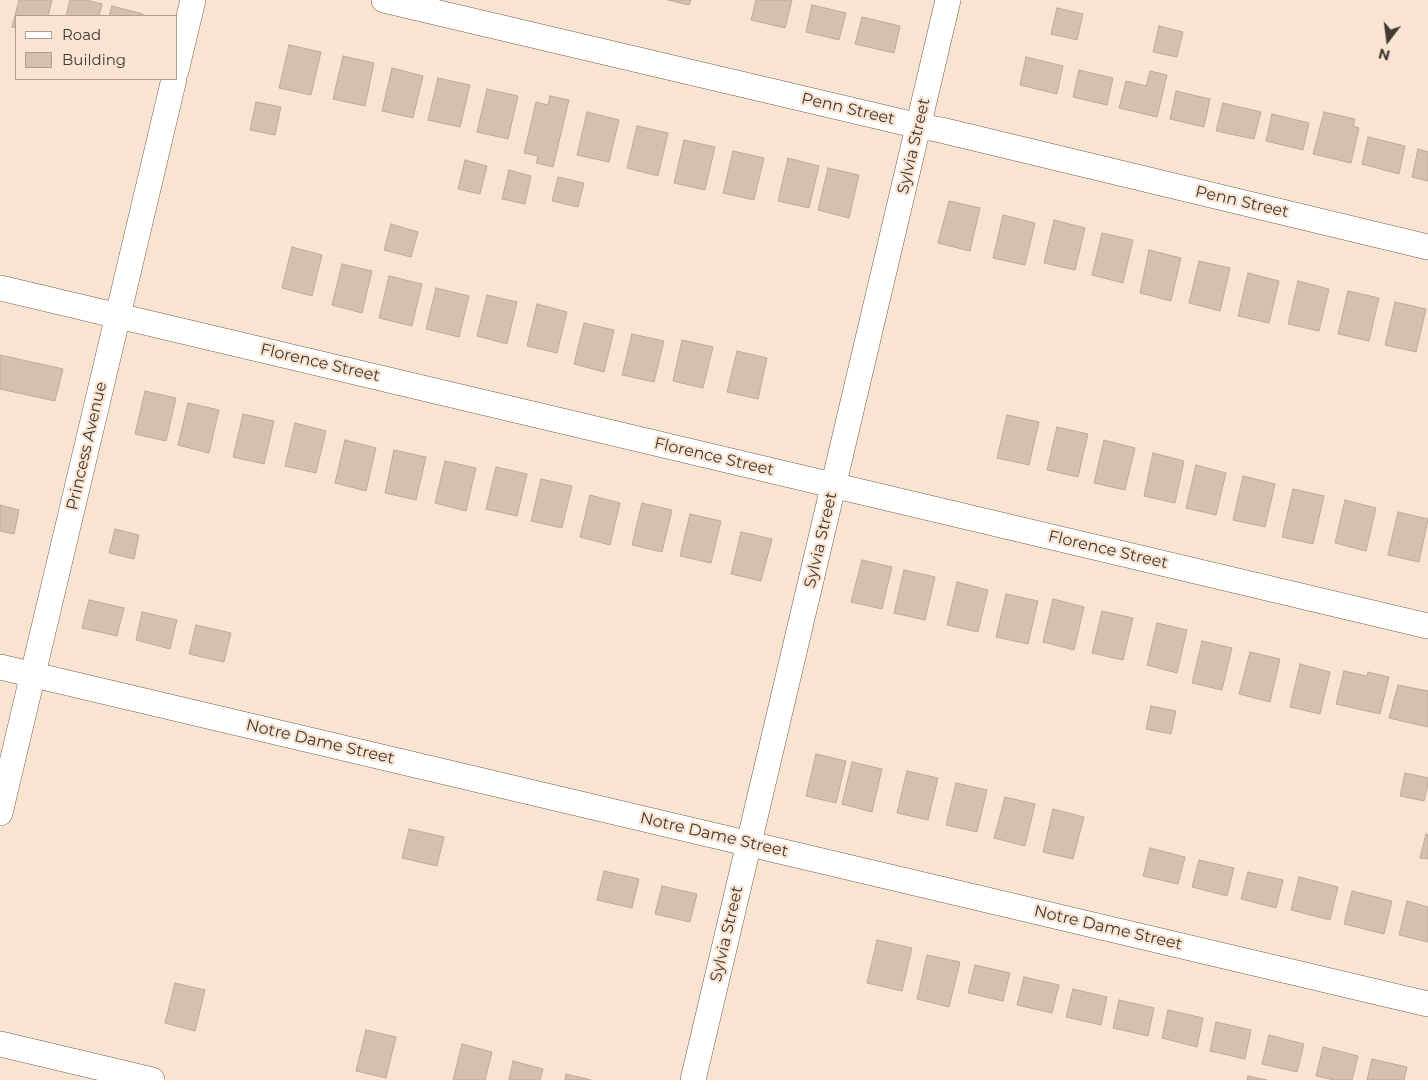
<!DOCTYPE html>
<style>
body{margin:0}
#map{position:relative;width:1428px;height:1080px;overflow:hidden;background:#f9e3d1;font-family:Montserrat,sans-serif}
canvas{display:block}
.legend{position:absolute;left:15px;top:15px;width:162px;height:65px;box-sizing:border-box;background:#f9e3d1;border:1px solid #af9f91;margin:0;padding:6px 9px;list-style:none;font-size:15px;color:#413932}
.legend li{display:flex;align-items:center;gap:10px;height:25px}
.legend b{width:25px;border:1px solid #af9f91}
.north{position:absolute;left:1363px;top:15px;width:50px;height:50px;-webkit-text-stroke:4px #f9e3d1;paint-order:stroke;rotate:195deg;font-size:14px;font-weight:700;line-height:20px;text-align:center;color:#413932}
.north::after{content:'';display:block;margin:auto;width:18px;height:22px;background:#413932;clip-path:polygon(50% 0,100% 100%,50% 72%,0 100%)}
</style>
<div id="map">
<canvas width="1428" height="1080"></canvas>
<ul class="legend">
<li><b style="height:6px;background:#fff"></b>Road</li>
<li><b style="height:14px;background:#d5c0af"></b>Building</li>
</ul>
<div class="north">N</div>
</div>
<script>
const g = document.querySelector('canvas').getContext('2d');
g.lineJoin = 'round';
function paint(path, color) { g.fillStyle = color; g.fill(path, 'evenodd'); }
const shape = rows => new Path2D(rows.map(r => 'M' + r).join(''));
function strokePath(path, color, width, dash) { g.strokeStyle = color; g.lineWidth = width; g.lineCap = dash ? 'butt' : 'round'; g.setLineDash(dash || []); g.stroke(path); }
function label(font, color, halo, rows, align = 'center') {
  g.font = font + ' Montserrat,sans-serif'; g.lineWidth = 4.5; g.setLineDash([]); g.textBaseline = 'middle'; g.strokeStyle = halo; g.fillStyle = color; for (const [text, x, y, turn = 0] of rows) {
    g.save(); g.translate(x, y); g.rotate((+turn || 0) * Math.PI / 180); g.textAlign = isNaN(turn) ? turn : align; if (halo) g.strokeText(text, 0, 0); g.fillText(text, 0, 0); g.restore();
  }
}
const building = shape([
 [19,0,52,0,48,16,16,16,16,28,12,27,19,0],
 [70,0,86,0,102,4,99,16,66,16,70,0],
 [668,0,691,0,689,5,668,0],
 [756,0,792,0,785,28,751,20,756,0],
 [812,5,846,13,839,40,806,32,812,5],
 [112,6,143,14,143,16,109,16,112,6],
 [1057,8,1083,14,1077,40,1051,34,1057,8],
 [862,17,900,26,894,53,855,44,862,17],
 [1159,26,1183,32,1177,57,1153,52,1159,26],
 [289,45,321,52,311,95,279,88,289,45],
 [343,56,374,63,365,106,333,99,343,56],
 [1026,57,1063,66,1057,94,1020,85,1026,57],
 [392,68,423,76,413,118,382,111,392,68],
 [1079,70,1113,78,1107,105,1073,97,1079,70],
 [1150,71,1167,75,1157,117,1119,108,1126,81,1146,86,1150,71],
 [438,78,470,85,460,127,428,120,438,78],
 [487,89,518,96,508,139,477,132,487,89],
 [1176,91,1210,99,1204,127,1170,119,1176,91],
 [550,96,569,100,553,167,536,163,538,156,524,153,536,102,548,105,550,96],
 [256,102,281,107,275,135,250,130,256,102],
 [1223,103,1261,112,1254,139,1216,131,1223,103],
 [587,112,619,120,609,162,577,155,587,112],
 [1324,112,1355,119,1353,126,1359,128,1351,163,1313,154,1324,112],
 [1272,114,1309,123,1303,150,1266,141,1272,114],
 [637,126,668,133,658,176,627,168,637,126],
 [1368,137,1405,146,1399,174,1362,164,1368,137],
 [684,140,715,147,705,190,674,183,684,140],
 [1418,149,1428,152,1428,181,1412,177,1418,149],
 [733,151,764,158,754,200,723,193,733,151],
 [788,158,819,166,809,208,778,201,788,158],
 [465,160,487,166,480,194,458,189,465,160],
 [828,168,859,175,849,218,818,210,828,168],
 [509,170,531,176,525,204,502,199,509,170],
 [558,177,584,183,578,207,552,201,558,177],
 [949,201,980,208,970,251,938,243,949,201],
 [1003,215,1035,223,1025,265,993,258,1003,215],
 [1054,220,1085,228,1075,270,1044,263,1054,220],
 [391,224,418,232,411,257,384,250,391,224],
 [1102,233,1133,240,1123,283,1092,275,1102,233],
 [292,247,322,255,312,296,282,288,292,247],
 [1149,250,1181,258,1171,301,1140,293,1149,250],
 [1199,261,1230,268,1220,311,1189,303,1199,261],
 [342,264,372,271,362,313,332,305,342,264],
 [1248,273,1279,281,1269,323,1238,316,1248,273],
 [389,276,422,284,412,326,379,318,389,276],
 [1298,281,1329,289,1319,331,1288,324,1298,281],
 [436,288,469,296,459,337,426,329,436,288],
 [1348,291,1379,298,1369,341,1338,334,1348,291],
 [487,295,517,302,507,344,477,336,487,295],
 [1395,302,1426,309,1416,352,1385,345,1395,302],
 [537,304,567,312,557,353,527,346,537,304],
 [584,323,614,330,604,372,574,364,584,323],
 [632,334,664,341,654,382,622,375,632,334],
 [682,340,713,347,703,388,673,381,682,340],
 [737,351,767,358,758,399,727,392,737,351],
 [0,355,63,369,55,401,0,389,0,355],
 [145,391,176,398,166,441,135,434,145,391],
 [188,403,219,410,209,453,178,445,188,403],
 [243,414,274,421,264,464,233,457,243,414],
 [1007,415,1039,422,1029,465,997,458,1007,415],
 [295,423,326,431,316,473,285,466,295,423],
 [1057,427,1088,434,1078,477,1047,470,1057,427],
 [345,440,376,448,366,491,335,483,345,440],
 [1104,440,1135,448,1125,490,1094,483,1104,440],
 [394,450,426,457,416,500,385,493,394,450],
 [1153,453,1184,461,1175,503,1144,496,1153,453],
 [445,461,476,468,466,511,435,503,445,461],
 [1196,465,1226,473,1216,515,1186,508,1196,465],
 [496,467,527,474,517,516,486,509,496,467],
 [1243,476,1275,484,1265,527,1233,520,1243,476],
 [541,479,572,486,562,528,531,521,541,479],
 [1293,489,1324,496,1313,544,1282,537,1293,489],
 [590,495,620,503,610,545,580,537,590,495],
 [1345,500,1376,508,1366,551,1335,543,1345,500],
 [642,503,672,510,662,552,632,545,642,503],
 [0,505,19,510,14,534,0,531,0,505],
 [1398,512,1428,519,1419,562,1388,555,1398,512],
 [690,514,721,521,711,563,680,556,690,514],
 [115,529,139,535,134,559,109,553,115,529],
 [741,532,772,539,761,581,731,574,741,532],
 [862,560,892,567,882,609,851,602,862,560],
 [904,570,935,577,925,620,894,613,904,570],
 [957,582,988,590,978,632,947,625,957,582],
 [1006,594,1038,601,1028,644,996,637,1006,594],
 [1053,599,1084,607,1074,650,1043,642,1053,599],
 [89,600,124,608,117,636,82,628,89,600],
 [1102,611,1133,618,1123,660,1092,653,1102,611],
 [142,612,177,620,170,649,136,640,142,612],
 [1157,623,1187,630,1177,673,1147,665,1157,623],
 [196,625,231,633,224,662,189,654,196,625],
 [1202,641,1232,648,1222,690,1192,683,1202,641],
 [1250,652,1280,659,1270,702,1239,694,1250,652],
 [1300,664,1330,672,1320,714,1290,707,1300,664],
 [1344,671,1367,676,1368,672,1389,677,1380,714,1336,704,1344,671],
 [1398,685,1428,691,1428,727,1389,718,1398,685],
 [1151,706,1176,711,1171,734,1146,729,1151,706],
 [816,754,846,761,836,803,806,796,816,754],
 [852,762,882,769,872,812,842,804,852,762],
 [907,771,938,778,928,820,897,813,907,771],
 [1405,773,1428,778,1428,784,1424,801,1400,796,1405,773],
 [956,783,987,790,977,832,946,825,956,783],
 [1005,797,1035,804,1025,846,994,838,1005,797],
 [1053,809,1084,817,1073,859,1043,852,1053,809],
 [409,829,444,837,437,866,402,858,409,829],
 [1426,834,1428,835,1428,859,1420,858,1426,834],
 [1150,848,1185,857,1178,884,1143,876,1150,848],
 [1199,860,1234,868,1227,896,1192,887,1199,860],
 [604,871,639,879,632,908,597,900,604,871],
 [1248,872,1283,880,1276,908,1241,899,1248,872],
 [1299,877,1338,887,1330,920,1291,910,1299,877],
 [662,886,697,894,690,922,655,914,662,886],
 [1352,891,1392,901,1384,934,1344,924,1352,891],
 [1407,901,1428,907,1428,942,1399,935,1407,901],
 [877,940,912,948,902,991,867,983,877,940],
 [927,955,960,962,949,1007,917,999,927,955],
 [975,965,1010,973,1003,1001,968,993,975,965],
 [1024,977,1059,985,1052,1013,1017,1005,1024,977],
 [175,983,205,990,195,1031,165,1023,175,983],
 [1073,989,1107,997,1101,1025,1066,1017,1073,989],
 [1119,1000,1154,1008,1148,1036,1113,1028,1119,1000],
 [1168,1010,1203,1018,1197,1047,1162,1038,1168,1010],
 [1216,1022,1251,1030,1245,1059,1210,1051,1216,1022],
 [366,1030,396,1037,386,1078,356,1071,366,1030],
 [1269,1035,1304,1044,1297,1072,1262,1064,1269,1035],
 [462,1044,492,1052,485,1080,453,1080,462,1044],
 [1323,1047,1358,1056,1352,1080,1334,1080,1316,1076,1323,1047],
 [1372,1059,1407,1067,1404,1080,1367,1080,1372,1059],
 [513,1061,543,1069,540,1080,509,1080,513,1061],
 [566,1074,591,1080,565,1080,566,1074],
 [1248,1076,1267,1080,1247,1080,1248,1076]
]);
const minor = shape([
 [384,0,919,126,941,130,1428,247],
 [176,71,193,0],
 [0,288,1428,626],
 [0,667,1428,1004],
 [0,813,174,79],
 [0,1044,152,1080],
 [693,1080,948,0]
]);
const streetNames = [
 ["Penn Street",848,109,13],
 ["Sylvia Street",914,146,-77],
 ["Penn Street",1242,202,13],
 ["Florence Street",320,363,13],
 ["Princess Avenue",87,446,-77],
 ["Florence Street",714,457,13],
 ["Sylvia Street",821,540,-77],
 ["Florence Street",1108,550,13],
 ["Notre Dame Street",320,742,13],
 ["Notre Dame Street",714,835,13],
 ["Notre Dame Street",1108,928,13],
 ["Sylvia Street",727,934,-77]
];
paint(building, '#d5c0af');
strokePath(building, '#beaa99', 1);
strokePath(minor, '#705e4e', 26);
strokePath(minor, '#fff', 25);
label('16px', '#413932', '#f9e3d1', streetNames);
</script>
